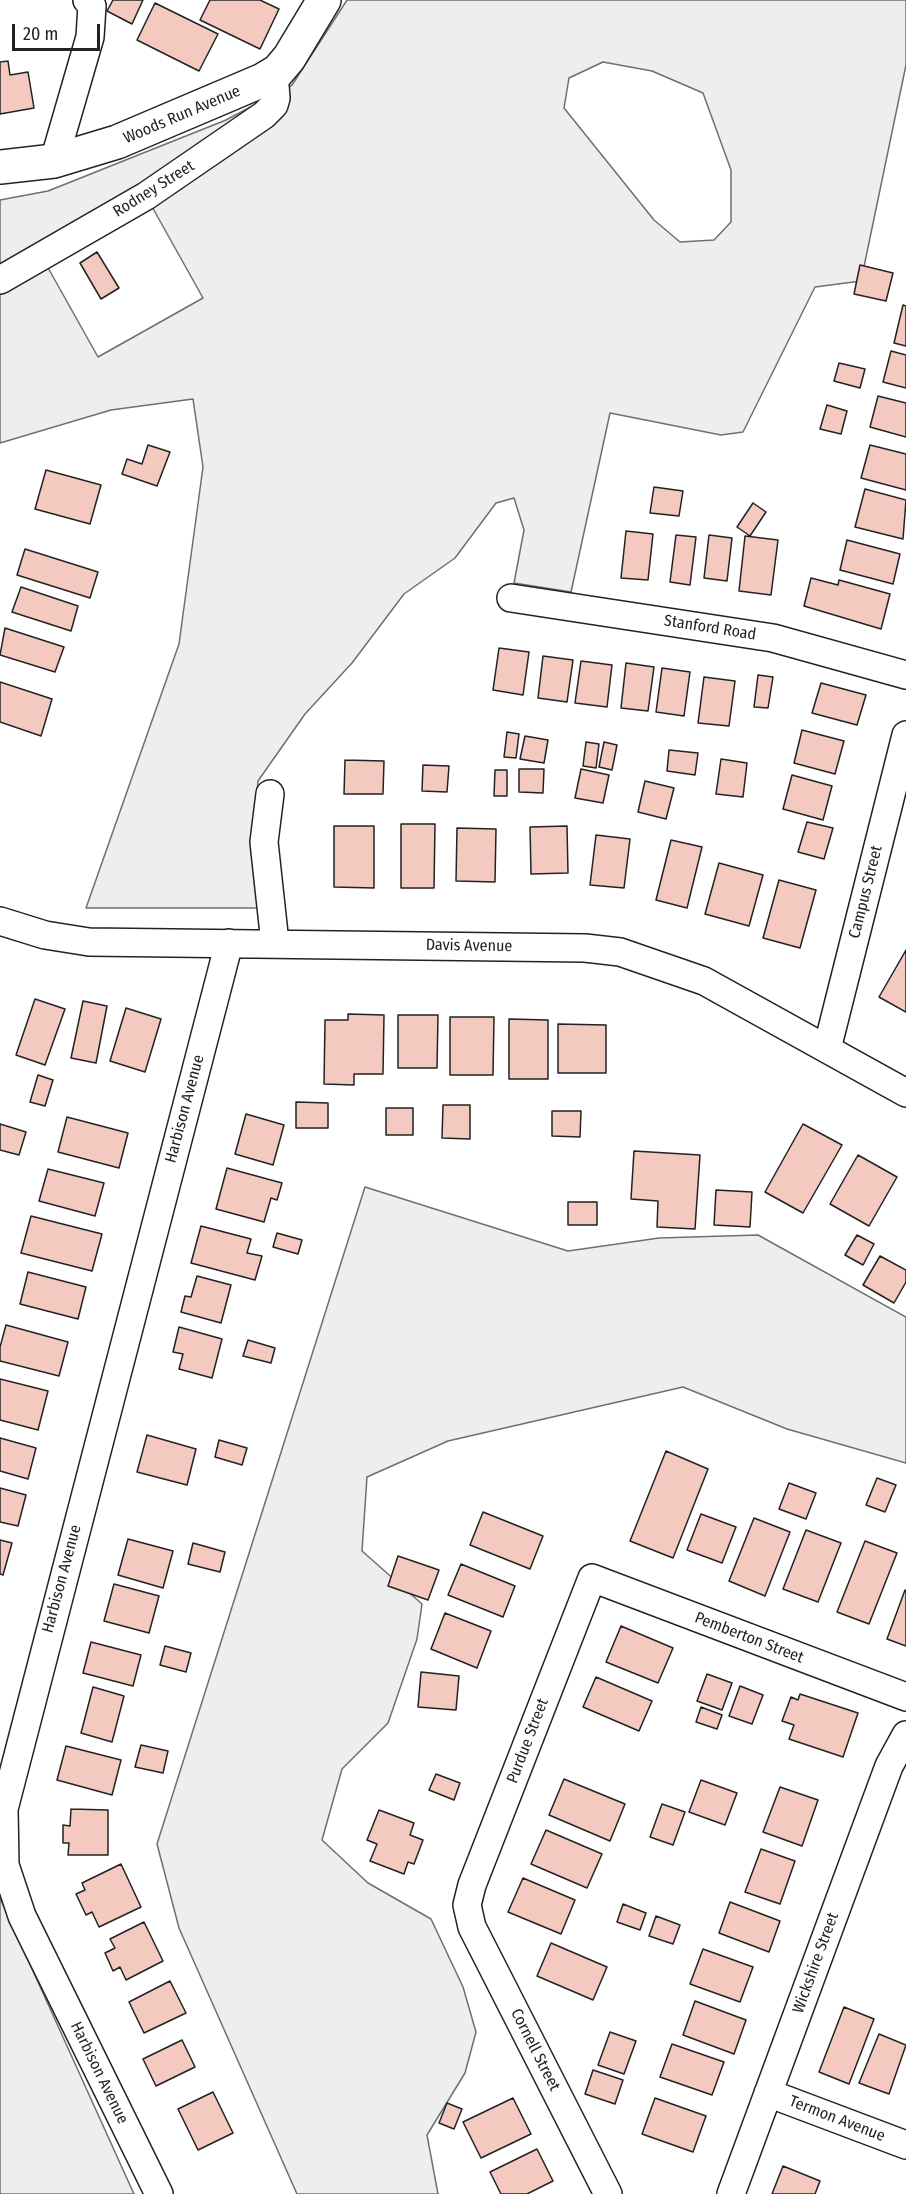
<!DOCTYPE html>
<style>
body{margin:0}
#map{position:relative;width:906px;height:2194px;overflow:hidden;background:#fff;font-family:"Fira Sans Condensed",sans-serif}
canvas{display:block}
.scale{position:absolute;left:12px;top:24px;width:88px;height:27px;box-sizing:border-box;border:3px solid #222;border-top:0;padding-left:8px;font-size:18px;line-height:21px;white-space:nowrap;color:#222;-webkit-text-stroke:4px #fff;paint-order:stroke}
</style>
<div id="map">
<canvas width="906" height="2194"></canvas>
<div class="scale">20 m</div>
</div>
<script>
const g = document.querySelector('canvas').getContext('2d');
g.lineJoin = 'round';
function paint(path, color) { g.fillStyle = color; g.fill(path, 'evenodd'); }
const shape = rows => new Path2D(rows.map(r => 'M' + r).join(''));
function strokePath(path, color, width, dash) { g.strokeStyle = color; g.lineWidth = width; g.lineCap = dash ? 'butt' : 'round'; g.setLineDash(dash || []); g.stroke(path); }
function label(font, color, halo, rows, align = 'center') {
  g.font = font + ' "Fira Sans Condensed",sans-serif'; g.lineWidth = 4.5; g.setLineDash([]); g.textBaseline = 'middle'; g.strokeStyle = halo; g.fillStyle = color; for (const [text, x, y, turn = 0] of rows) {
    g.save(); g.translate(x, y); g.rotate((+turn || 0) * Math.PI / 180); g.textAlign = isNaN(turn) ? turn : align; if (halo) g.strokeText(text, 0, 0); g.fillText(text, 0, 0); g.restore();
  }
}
const green = shape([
 [347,0,906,0,906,65,861,281,815,287,743,432,721,435,610,413,571,592,514,583,524,530,514,498,496,503,455,558,404,594,352,663,305,714,258,781,252,856,258,908,86,908,179,644,203,467,193,399,111,410,0,443,0,200,48,191,226,120,292,85,347,0],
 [603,62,652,71,703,93,731,170,731,222,714,240,680,242,654,220,564,108,569,78,603,62],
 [146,196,203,298,98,357,42,257,146,196],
 [365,1187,568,1251,659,1238,758,1235,906,1317,906,1463,787,1429,683,1387,448,1441,367,1477,362,1551,422,1604,417,1639,388,1723,342,1769,322,1840,368,1883,431,1919,463,1987,476,2032,465,2073,427,2135,438,2194,297,2194,179,1928,157,1844,365,1187],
 [0,1898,134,2194,0,2194,0,1898]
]);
const building = shape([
 [113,0,143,0,132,24,107,11,113,0],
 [210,0,260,0,279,9,260,49,200,20,210,0],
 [155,3,218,34,199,71,137,40,155,3],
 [8,61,10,75,28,72,34,108,0,114,0,62,8,61],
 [97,252,119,288,101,299,80,263,97,252],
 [860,265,893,273,886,301,854,294,860,265],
 [903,305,906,306,906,346,894,343,903,305],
 [891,351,906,355,906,388,883,382,891,351],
 [839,363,865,369,860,388,834,381,839,363],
 [878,396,906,403,906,437,870,427,878,396],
 [827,405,847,411,841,434,820,429,827,405],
 [148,445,170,452,157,486,122,474,127,459,142,464,148,445],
 [870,445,906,454,906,490,861,478,870,445],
 [46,470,101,485,90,524,35,509,46,470],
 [654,487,683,491,679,516,650,513,654,487],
 [865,489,906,500,903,539,855,527,865,489],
 [753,503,766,512,750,536,737,527,753,503],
 [626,531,653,534,648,580,621,578,626,531],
 [676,535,696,537,690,585,670,582,676,535],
 [709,535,732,538,727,581,704,578,709,535],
 [745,536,778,540,771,595,739,591,745,536],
 [847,540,900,554,893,584,840,570,847,540],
 [25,549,98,572,90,598,17,575,25,549],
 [811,578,838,585,839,580,890,594,881,629,804,606,811,578],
 [21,587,78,606,71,631,12,612,21,587],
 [5,628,64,647,55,672,0,655,5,628],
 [499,648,529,652,523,695,493,690,499,648],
 [543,656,573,660,567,702,538,698,543,656],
 [581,661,612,665,607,707,575,703,581,661],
 [626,663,654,667,648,711,621,708,626,663],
 [662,668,690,672,684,716,656,712,662,668],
 [758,675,773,677,768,708,754,707,758,675],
 [704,677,735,681,729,726,698,723,704,677],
 [0,682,52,699,41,736,0,722,0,682],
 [821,683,866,695,857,725,812,713,821,683],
 [802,730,844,741,835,774,794,763,802,730],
 [507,732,519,734,516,758,504,757,507,732],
 [525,736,548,740,544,763,520,759,525,736],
 [586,742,599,744,596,768,583,766,586,742],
 [604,742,617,745,612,770,599,767,604,742],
 [669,750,698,753,695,775,667,771,669,750],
 [721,759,747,763,743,797,716,794,721,759],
 [345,760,384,761,383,794,344,794,345,760],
 [423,765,449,766,447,792,422,791,423,765],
 [519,769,544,769,543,793,519,792,519,769],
 [581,769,609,775,603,803,575,798,581,769],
 [495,770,507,770,507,796,494,796,495,770],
 [792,775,832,786,823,820,783,809,792,775],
 [645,781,674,788,666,819,638,812,645,781],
 [807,822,833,828,824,859,798,852,807,822],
 [401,824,435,824,434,888,401,888,401,824],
 [334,826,374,826,374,888,334,887,334,826],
 [567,826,568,873,531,874,530,827,567,826],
 [457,828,496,829,495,882,456,881,457,828],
 [596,835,630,839,624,888,590,885,596,835],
 [671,840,702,847,687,908,656,900,671,840],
 [719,863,763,875,749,926,705,914,719,863],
 [779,880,816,890,800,948,763,938,779,880],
 [906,950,906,1012,879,997,906,950],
 [35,999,65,1009,45,1065,16,1055,35,999],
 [83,1001,107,1006,96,1063,71,1058,83,1001],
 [126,1008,161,1019,145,1072,110,1061,126,1008],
 [348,1014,384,1015,383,1074,354,1074,354,1085,324,1084,325,1020,348,1020,348,1014],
 [398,1015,438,1015,437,1068,398,1068,398,1015],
 [450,1017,494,1017,493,1075,450,1075,450,1017],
 [509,1019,548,1020,548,1079,509,1079,509,1019],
 [558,1024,606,1025,606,1073,558,1073,558,1024],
 [38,1075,53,1080,45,1106,30,1102,38,1075],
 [296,1102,328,1103,328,1128,296,1128,296,1102],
 [443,1105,470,1105,470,1139,442,1138,443,1105],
 [386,1108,413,1108,413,1135,386,1135,386,1108],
 [552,1111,581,1111,580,1137,552,1136,552,1111],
 [246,1114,284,1125,273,1165,235,1154,246,1114],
 [67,1117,128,1133,119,1168,58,1152,67,1117],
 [0,1124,26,1132,19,1155,0,1150,0,1124],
 [803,1124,842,1145,803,1213,765,1192,803,1124],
 [634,1151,700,1155,695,1229,657,1227,658,1201,631,1199,634,1151],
 [858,1155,897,1177,869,1226,830,1204,858,1155],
 [227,1168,282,1183,277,1200,271,1198,264,1222,216,1209,227,1168],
 [48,1169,104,1183,95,1216,39,1201,48,1169],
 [716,1190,752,1192,750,1227,714,1225,716,1190],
 [568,1202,597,1202,597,1225,568,1225,568,1202],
 [31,1216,102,1234,92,1271,21,1253,31,1216],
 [201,1226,251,1239,247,1253,262,1256,255,1280,191,1263,201,1226],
 [277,1233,302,1240,298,1254,273,1247,277,1233],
 [857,1235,874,1244,863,1265,845,1255,857,1235],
 [880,1256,906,1270,906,1282,894,1303,863,1285,880,1256],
 [28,1272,86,1287,78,1319,20,1304,28,1272],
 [197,1276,231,1285,221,1323,181,1312,185,1296,191,1297,197,1276],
 [6,1325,68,1342,59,1376,0,1361,0,1347,6,1325],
 [179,1327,222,1339,212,1378,179,1369,183,1354,173,1352,179,1327],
 [248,1340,275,1348,271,1363,243,1356,248,1340],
 [0,1379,48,1391,38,1430,0,1420,0,1379],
 [147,1435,196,1449,187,1485,137,1472,147,1435],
 [0,1438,36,1448,28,1479,0,1471,0,1438],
 [219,1440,247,1448,242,1465,215,1457,219,1440],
 [666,1451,708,1469,673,1558,630,1541,666,1451],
 [877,1478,896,1485,885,1512,866,1505,877,1478],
 [789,1483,816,1493,806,1519,779,1509,789,1483],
 [0,1488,26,1495,18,1526,0,1522,0,1488],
 [483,1512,543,1536,530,1569,470,1545,483,1512],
 [701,1514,736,1527,722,1563,687,1550,701,1514],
 [754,1518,790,1532,765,1596,729,1581,754,1518],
 [806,1530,841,1543,818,1602,783,1589,806,1530],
 [128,1539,173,1551,163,1588,118,1575,128,1539],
 [0,1540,12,1543,3,1575,0,1574,0,1540],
 [865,1541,897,1553,869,1624,837,1612,865,1541],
 [193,1543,225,1552,220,1572,188,1564,193,1543],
 [398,1556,439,1570,428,1600,388,1586,398,1556],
 [461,1564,515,1586,503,1617,448,1595,461,1564],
 [114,1584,159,1596,149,1633,104,1621,114,1584],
 [905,1590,906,1591,906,1646,887,1639,905,1590],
 [445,1613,491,1631,477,1668,431,1649,445,1613],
 [621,1626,673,1648,658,1683,606,1662,621,1626],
 [91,1642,141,1655,133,1686,83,1673,91,1642],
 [165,1646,191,1653,186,1672,160,1665,165,1646],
 [421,1672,459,1676,456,1710,418,1707,421,1672],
 [707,1674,732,1683,722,1710,697,1701,707,1674],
 [596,1677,652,1701,639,1731,583,1707,596,1677],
 [740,1686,763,1695,752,1724,729,1716,740,1686],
 [93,1687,124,1696,112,1742,81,1733,93,1687],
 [800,1694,858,1713,843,1757,789,1739,794,1725,782,1721,791,1697,798,1700,800,1694],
 [701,1707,722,1715,717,1729,696,1722,701,1707],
 [141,1745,168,1751,163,1773,135,1767,141,1745],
 [66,1746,121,1760,112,1795,57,1780,66,1746],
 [436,1774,460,1783,454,1800,429,1790,436,1774],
 [564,1779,625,1804,610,1841,549,1815,564,1779],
 [701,1780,737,1793,725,1825,689,1812,701,1780],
 [780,1787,818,1800,802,1846,763,1832,780,1787],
 [662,1804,685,1812,673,1845,650,1837,662,1804],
 [71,1809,108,1810,108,1855,68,1855,69,1843,63,1843,63,1825,70,1826,71,1809],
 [379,1810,414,1823,410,1835,423,1840,414,1864,408,1862,404,1874,370,1861,377,1844,367,1840,379,1810],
 [546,1830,602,1854,587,1888,531,1864,546,1830],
 [761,1849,795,1861,780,1904,745,1892,761,1849],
 [121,1864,141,1907,99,1927,92,1912,86,1915,76,1894,85,1890,82,1883,121,1864],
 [523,1878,575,1900,561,1934,508,1912,523,1878],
 [730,1902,780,1921,769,1952,719,1933,730,1902],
 [623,1904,646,1913,640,1930,617,1922,623,1904],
 [656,1916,680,1925,673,1944,649,1936,656,1916],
 [144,1922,163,1961,126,1980,120,1967,113,1971,105,1953,115,1948,110,1939,144,1922],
 [551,1943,607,1967,593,2000,537,1976,551,1943],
 [703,1949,753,1967,740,2002,690,1984,703,1949],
 [170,1981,186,2013,144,2033,129,2002,170,1981],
 [695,2001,746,2020,734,2054,683,2035,695,2001],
 [844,2007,874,2019,849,2084,819,2072,844,2007],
 [610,2032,636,2041,624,2074,598,2065,610,2032],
 [879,2034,906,2045,889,2094,859,2083,879,2034],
 [182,2040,195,2067,156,2086,143,2059,182,2040],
 [672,2044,724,2062,712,2095,660,2077,672,2044],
 [593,2070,623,2080,615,2104,585,2094,593,2070],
 [213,2092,233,2133,198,2150,178,2109,213,2092],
 [513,2098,531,2134,481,2158,463,2122,513,2098],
 [655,2098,706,2116,693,2152,642,2134,655,2098],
 [447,2103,462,2109,454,2129,439,2123,447,2103],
 [537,2149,553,2181,527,2194,501,2194,490,2172,537,2149],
 [783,2166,820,2181,815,2194,772,2194,783,2166]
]);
const minor = shape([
 [54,161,90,37,92,6,87,0],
 [0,280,146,196,264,115,274,105,276,98,274,73],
 [511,598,773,638,906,675],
 [270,794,264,842,275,943],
 [0,921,45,935,89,942,585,948,620,952,704,981,906,1093],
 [827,1049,906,735],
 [768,2093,906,2145],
 [159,2194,22,1916,5,1865,4,1809,229,943],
 [608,2194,472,1927,467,1905,472,1885,592,1578,906,1697],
 [731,2194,889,1766,906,1735]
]);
const tertiary = shape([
 [0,167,54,161,117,142,263,80,278,71,289,58,324,0]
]);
const streetNames = [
 ["Woods Run Avenue",182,115,-23],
 ["Rodney Street",154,189,-32],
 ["Stanford Road",710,628,9],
 ["Campus Street",866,892,-76],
 ["Davis Avenue",469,946,1],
 ["Harbison Avenue",185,1109,-75],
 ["Harbison Avenue",62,1579,-75],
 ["Pemberton Street",749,1638,21],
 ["Purdue Street",528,1741,-69],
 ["Wickshire Street",816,1963,-70],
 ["Cornell Street",535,2050,63],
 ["Harbison Avenue",99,2073,64],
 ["Termon Avenue",837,2119,21]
];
paint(green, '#eee');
strokePath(green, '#6f6f6f', 1.5);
paint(building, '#f3c9c0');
strokePath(building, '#222', 1.5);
strokePath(minor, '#222', 30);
strokePath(tertiary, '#222', 36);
strokePath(minor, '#fff', 27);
strokePath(tertiary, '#fff', 33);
label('16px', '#222', '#fff', streetNames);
</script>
